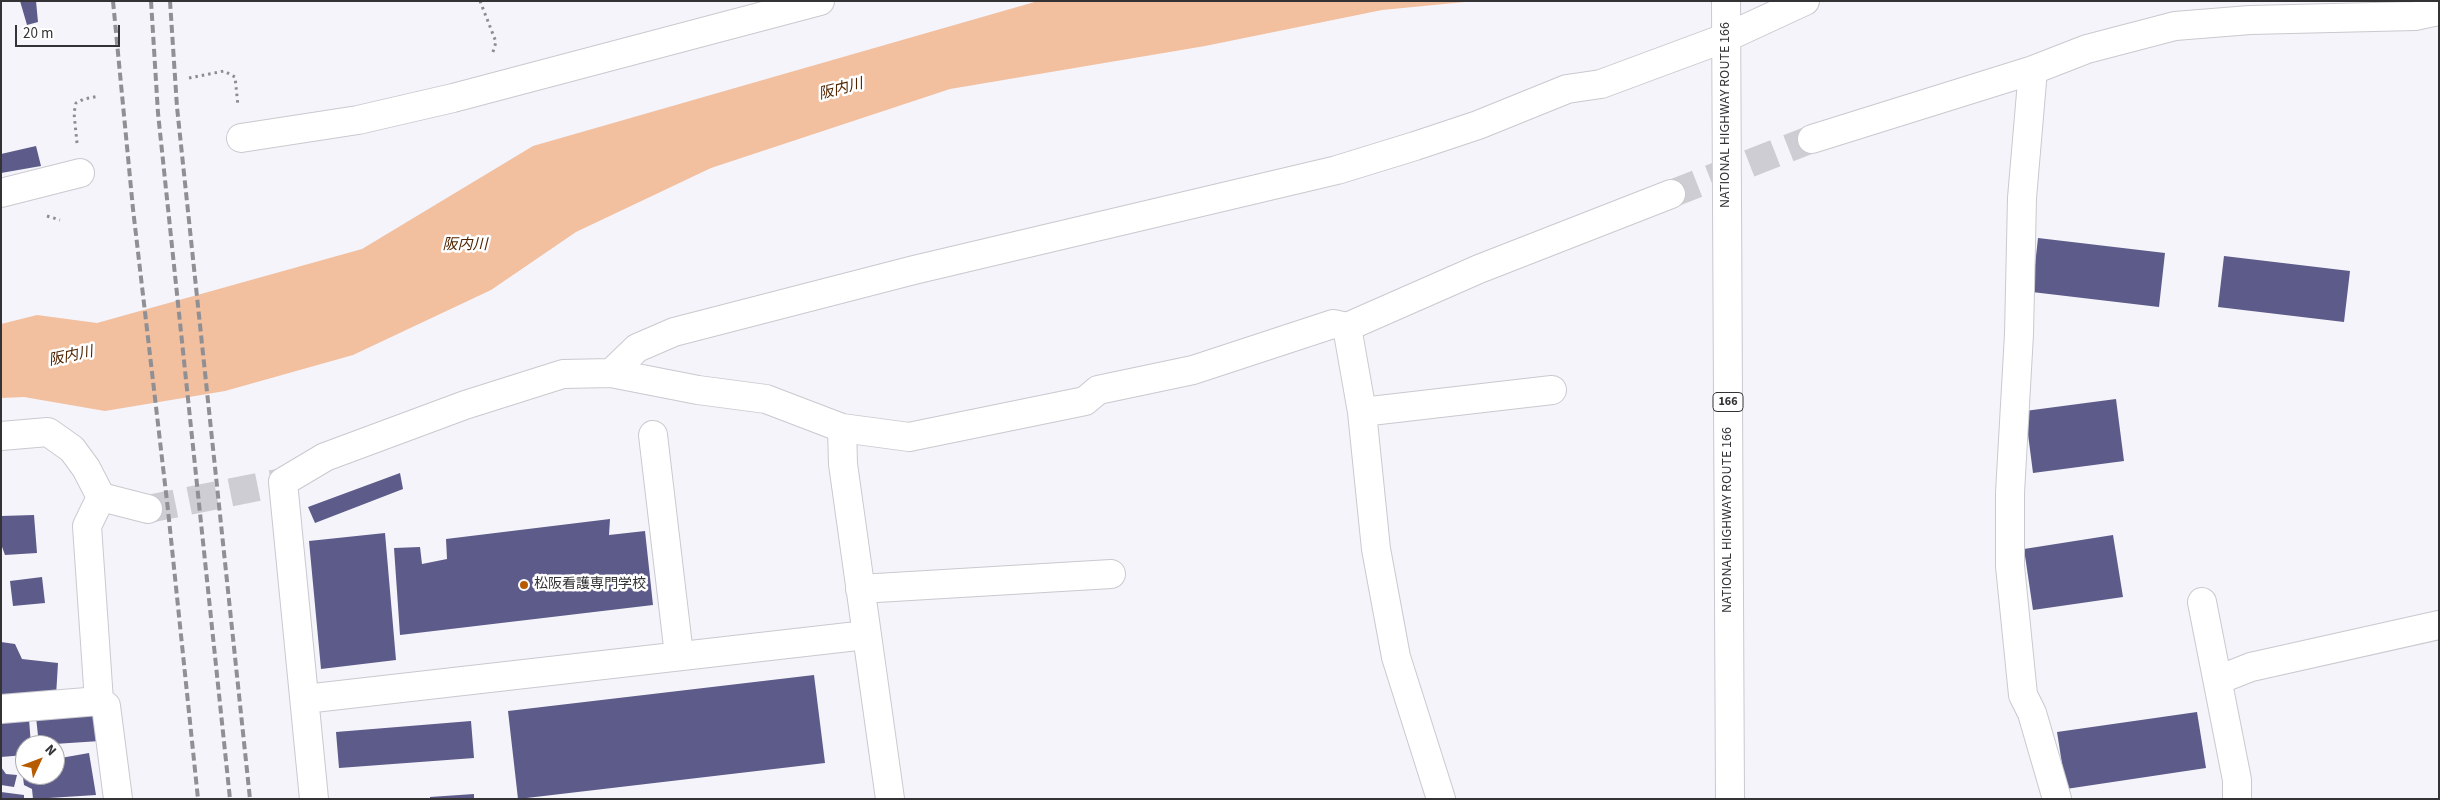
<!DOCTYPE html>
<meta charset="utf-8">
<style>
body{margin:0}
#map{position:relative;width:2440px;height:800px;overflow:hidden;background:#f4f4fa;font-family:"Source Sans 3",sans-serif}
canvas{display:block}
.frame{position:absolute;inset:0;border:2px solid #333335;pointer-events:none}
.north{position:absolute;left:15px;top:735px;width:50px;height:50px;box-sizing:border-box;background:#fff;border:1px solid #adadae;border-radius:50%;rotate:47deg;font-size:14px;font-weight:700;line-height:20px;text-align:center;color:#333335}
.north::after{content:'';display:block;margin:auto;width:18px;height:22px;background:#b65b00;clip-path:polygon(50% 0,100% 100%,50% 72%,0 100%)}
.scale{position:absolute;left:15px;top:25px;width:105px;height:22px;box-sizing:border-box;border:2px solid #333335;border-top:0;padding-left:6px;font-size:15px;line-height:18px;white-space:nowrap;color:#333335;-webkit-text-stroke:4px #fff;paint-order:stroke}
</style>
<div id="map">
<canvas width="2440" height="800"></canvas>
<div class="frame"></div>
<div class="north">N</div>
<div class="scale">20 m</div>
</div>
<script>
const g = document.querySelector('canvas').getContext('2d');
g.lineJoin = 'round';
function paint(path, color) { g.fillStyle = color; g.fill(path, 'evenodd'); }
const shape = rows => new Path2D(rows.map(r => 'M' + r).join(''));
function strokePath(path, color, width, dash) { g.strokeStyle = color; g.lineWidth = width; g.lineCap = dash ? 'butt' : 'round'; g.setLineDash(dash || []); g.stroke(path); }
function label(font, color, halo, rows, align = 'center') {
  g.font = font + ' "Source Sans 3","Noto Sans JP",sans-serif'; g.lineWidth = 5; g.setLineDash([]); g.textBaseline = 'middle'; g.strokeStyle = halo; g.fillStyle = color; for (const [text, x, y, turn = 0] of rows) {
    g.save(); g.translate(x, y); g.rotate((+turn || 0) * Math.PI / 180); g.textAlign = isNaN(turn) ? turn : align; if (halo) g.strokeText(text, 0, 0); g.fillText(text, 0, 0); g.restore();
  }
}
const water = shape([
 [1038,1,1475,1,1382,10,1205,46,950,89,711,168,576,232,491,290,353,355,225,391,105,411,24,397,1,398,1,324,37,315,97,323,362,249,533,146]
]);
const building = shape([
 [20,1,36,1,38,22,27,25],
 [36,146,41,166,1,173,1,154],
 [2038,238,2165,253,2159,307,2032,292],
 [2224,256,2350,271,2344,322,2218,307],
 [2116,399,2124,461,2033,473,2025,411],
 [400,473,403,489,315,523,308,507],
 [34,515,37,553,5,555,1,544,1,516],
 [610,519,609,535,645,531,653,605,400,635,394,548,420,547,422,564,447,559,446,539],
 [385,533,396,660,321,669,309,541],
 [2113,535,2123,597,2033,610,2024,549],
 [42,577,45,603,13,606,10,581],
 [1,642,15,644,22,659,58,663,56,696,1,699],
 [814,675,825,763,518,799,508,711],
 [97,712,100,741,39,745,36,717],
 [2197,712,2206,768,2066,789,2057,732],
 [29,719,31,745,25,745,25,755,1,757,1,721],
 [471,721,474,758,339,768,336,732],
 [89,753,96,795,33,799,32,789,24,785,22,770,25,767,25,775,55,775,55,759],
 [1,767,6,774,17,775,14,787,1,785],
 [1,792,24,795,24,799,1,799],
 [474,794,474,799,430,799,430,797]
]);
const minorTunnel = shape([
 [1671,194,1812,139],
 [148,509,283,482]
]);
const path = shape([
 [480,1,496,42,492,55],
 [189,78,224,71,235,77,238,106],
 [77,143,74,113,76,103,84,99,99,96],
 [47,216,60,220]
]);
const minor = shape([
 [2033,70,2022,198,2019,334,2010,493,2010,566,2023,695,2032,713,2057,799],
 [241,138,358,120,453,98,820,1],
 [1812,139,2033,70,2087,49,2175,26,2250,20,2415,16,2439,11],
 [1,193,80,173],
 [1347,327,1362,412,1376,549,1396,657,1441,799],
 [611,373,637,348,674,332,914,270,1337,170,1415,146,1478,125,1567,89,1601,84,1725,38,1805,1],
 [1362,412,1552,390],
 [842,428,843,464,890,799],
 [653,435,679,655],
 [1,436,48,432,72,449,86,468,101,497,148,509],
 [860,589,1111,574],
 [2202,602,2237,780,2237,799],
 [2218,680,2251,667,2439,625],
 [305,699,866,635],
 [99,701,87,526,101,497],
 [1,709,99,701,106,706,118,799],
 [314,799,283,482,325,457,465,405,563,374,611,373,698,390,766,399,842,428,909,437,1085,401,1098,390,1193,370,1333,324,1347,327,1479,269,1671,194]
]);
const highway = shape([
 [1726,1,1730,799]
]);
const rail = shape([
 [113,1,133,209,168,510,198,799],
 [151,1,158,113,230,799],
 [170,1,177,107,250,799]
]);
const markers = [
 [524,585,5,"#b65b00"]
];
const shields = [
 [1728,402,30]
];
const shieldNames = [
 ["166",1728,402]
];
const streetNames = [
 ["NATIONAL HIGHWAY ROUTE 166",1726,115,-90],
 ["NATIONAL HIGHWAY ROUTE 166",1728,520,-90]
];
const poiNames = [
 ["松阪看護専門学校",534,585]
];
const waterNames = [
 ["阪内川",841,90,-14],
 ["阪内川",465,246],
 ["阪内川",71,357,-12]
];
paint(water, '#f2bf9f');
paint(building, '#5d5b89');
strokePath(minorTunnel, '#cdcdd3', 28, [28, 14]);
strokePath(minor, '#c9c9cf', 30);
strokePath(highway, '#c9c9cf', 30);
strokePath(path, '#8d8d90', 3, [2.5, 4]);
strokePath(minor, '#fff', 28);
strokePath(highway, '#fff', 28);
strokePath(rail, '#909094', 4, [8, 4]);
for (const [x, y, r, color] of markers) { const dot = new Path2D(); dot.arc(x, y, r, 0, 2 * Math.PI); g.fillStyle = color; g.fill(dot); strokePath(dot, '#fff', 2); }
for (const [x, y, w] of shields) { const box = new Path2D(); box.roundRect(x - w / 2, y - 9.5, w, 19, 4); g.fillStyle = '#fff'; g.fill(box); strokePath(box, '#333335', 1); }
label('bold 12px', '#333335', null, shieldNames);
label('14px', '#333335', '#fff', streetNames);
label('14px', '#333335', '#fff', poiNames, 'left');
label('italic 15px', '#502300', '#fff', waterNames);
</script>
